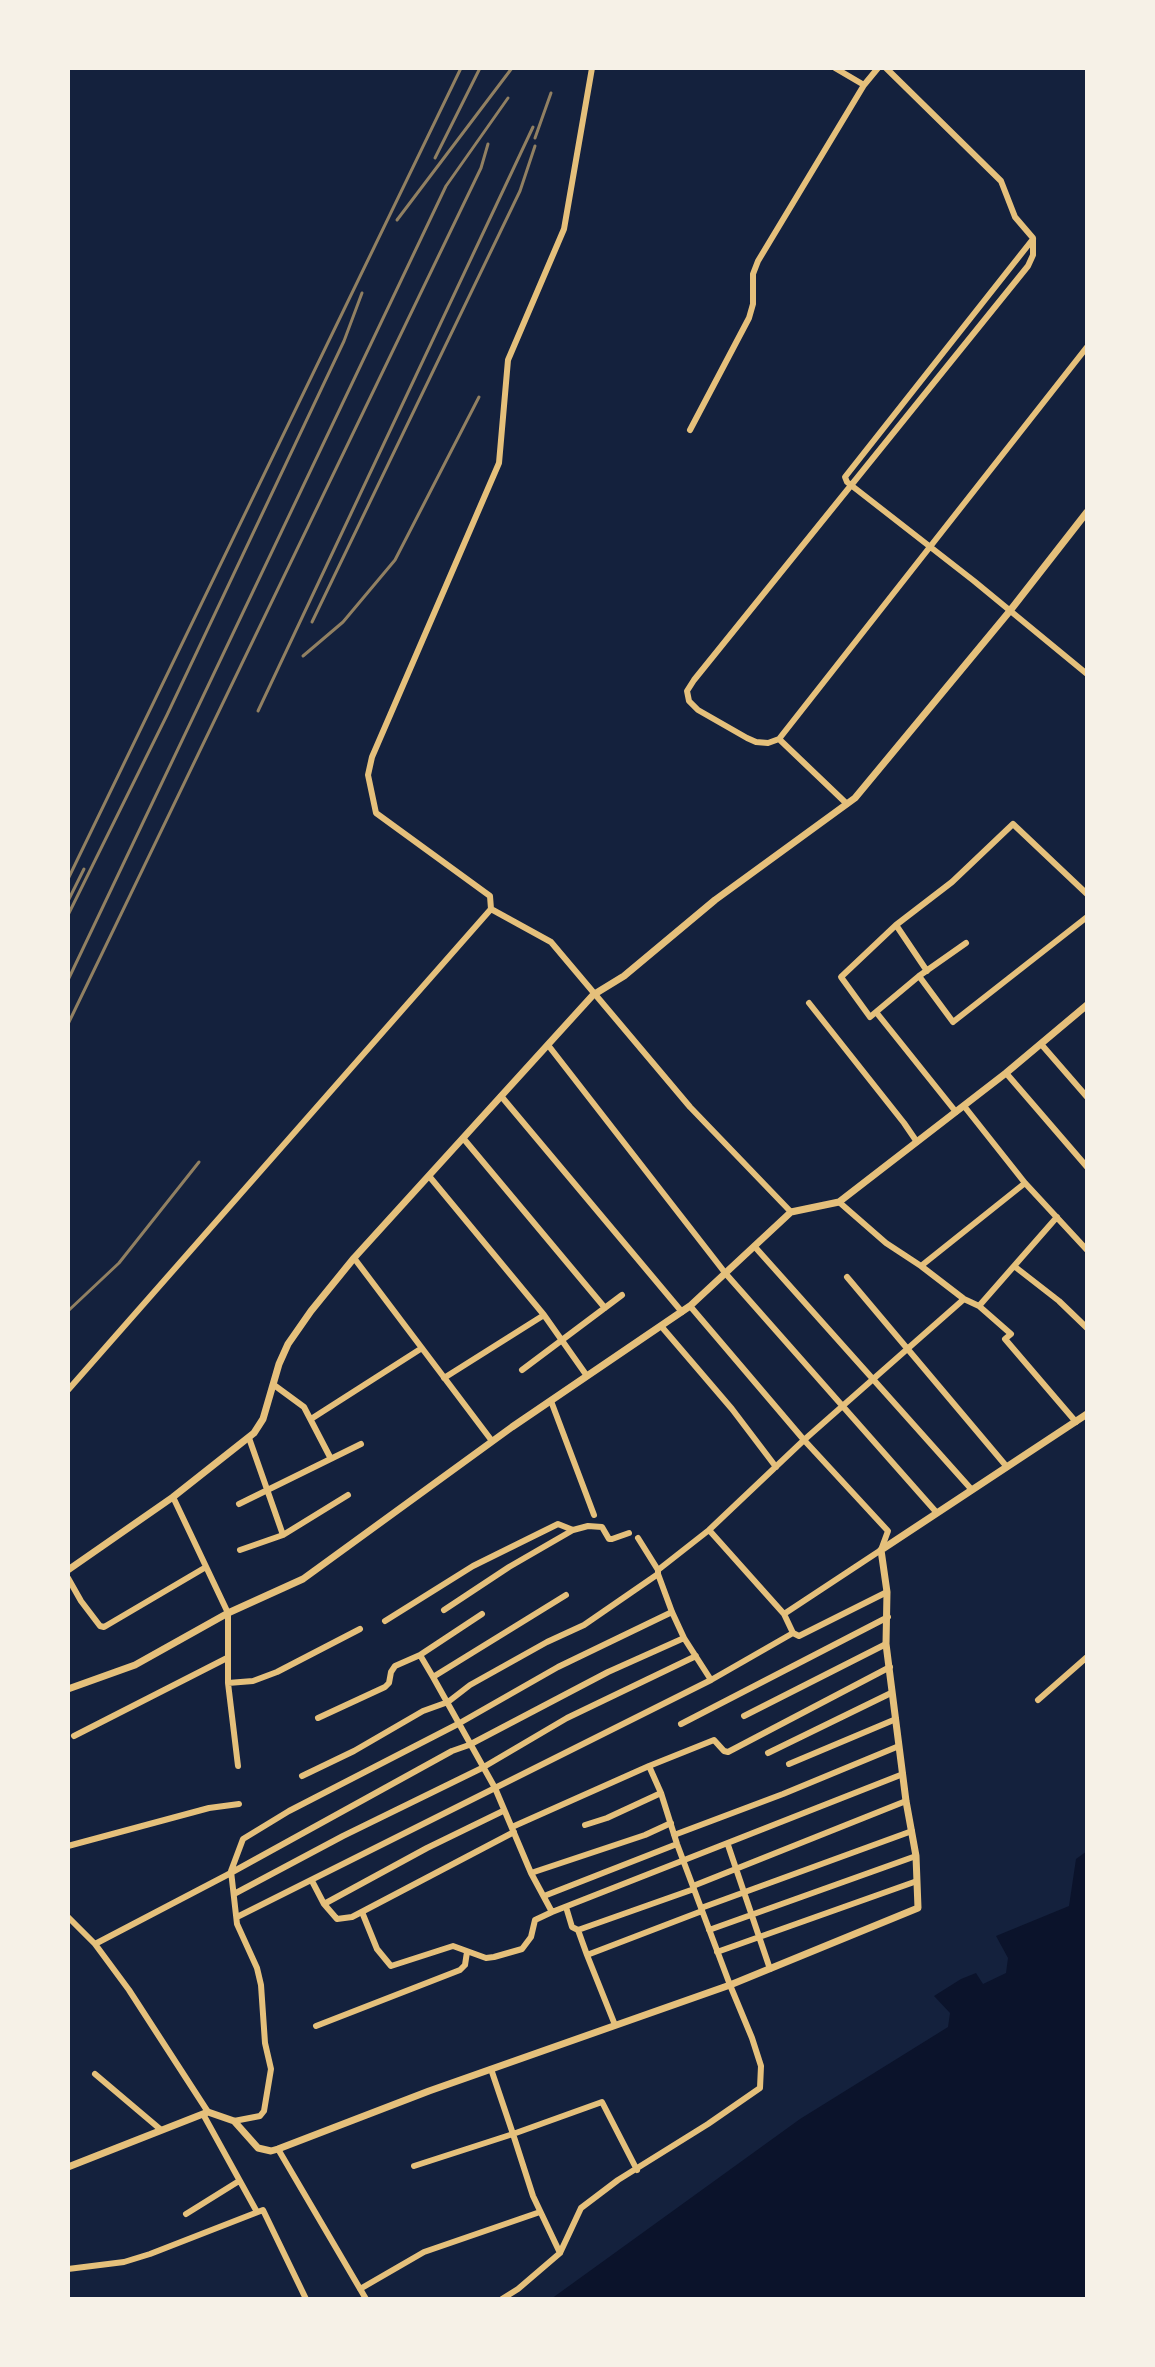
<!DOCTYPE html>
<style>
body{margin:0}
#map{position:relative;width:1155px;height:2367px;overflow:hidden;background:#14213d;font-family:Commissioner,sans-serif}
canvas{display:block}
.frame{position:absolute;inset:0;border:70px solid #f6f1e7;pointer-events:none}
</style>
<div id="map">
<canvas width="1155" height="2367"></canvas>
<div class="frame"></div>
</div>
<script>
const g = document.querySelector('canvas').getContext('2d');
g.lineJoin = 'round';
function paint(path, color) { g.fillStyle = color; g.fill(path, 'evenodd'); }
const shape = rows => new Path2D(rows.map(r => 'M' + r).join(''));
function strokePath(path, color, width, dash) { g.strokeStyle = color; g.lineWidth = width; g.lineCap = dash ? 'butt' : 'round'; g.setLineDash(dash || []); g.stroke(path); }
const water = shape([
 [1087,1851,1087,2299,551,2299,800,2119,948,2027,950,2013,934,1996,961,1979,976,1973,983,1984,1006,1973,1008,1958,996,1936,1069,1906,1076,1859]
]);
const minor = shape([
 [592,68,564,229,508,360,499,463,372,757,368,775,376,813,490,896,491,909,551,942,690,1107,791,1212],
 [835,68,864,85],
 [1033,239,845,477,847,482,974,581,1087,674],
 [690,430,749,318,753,304,753,274,758,261,864,85,878,68],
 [779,739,1087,347],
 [847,804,779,739,768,743,756,742,747,738,698,710,689,701,687,691,694,680,1028,266,1033,255,1033,238,1015,217,1001,181,886,68],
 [896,925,927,971],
 [966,943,919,976,870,1017,841,977,896,925,952,882,1013,824,1087,894],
 [919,976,953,1022,1087,917],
 [809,1003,904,1123,917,1142],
 [876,1012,956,1112],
 [1041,1044,1087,1097],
 [548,1045,726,1274,937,1513],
 [1006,1073,1087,1167],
 [501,1096,682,1312],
 [964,1106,1025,1183,1087,1250],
 [463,1138,605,1308],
 [429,1176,544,1315,587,1376],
 [839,1202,886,1243,921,1266,964,1299,979,1306,1011,1334,1005,1339,1076,1422],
 [755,1247,972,1490],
 [354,1258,492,1441],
 [921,1266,1025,1183],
 [1014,1266,1059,1301,1087,1328],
 [847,1277,1007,1467],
 [690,1306,804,1440,888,1531,881,1550,784,1614],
 [979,1306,1057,1217],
 [661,1326,732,1409,776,1467],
 [522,1370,622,1295],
 [444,1378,544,1315],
 [274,1385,304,1407,330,1457],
 [68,1390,491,909],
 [551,1401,594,1515],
 [311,1419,422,1348],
 [249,1438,283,1535],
 [173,1497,228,1613,228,1683,238,1766],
 [239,1504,361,1444],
 [638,1538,658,1570],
 [240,1550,283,1535,348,1495],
 [658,1574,658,1570,709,1530,804,1440,964,1299],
 [68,1578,81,1601,100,1626,104,1627,206,1567],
 [444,1610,509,1567,573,1530],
 [385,1621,473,1566,558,1524,573,1530,588,1526,602,1527,609,1539,612,1539,629,1533],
 [793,1633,799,1636,887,1592],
 [420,1655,433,1677],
 [228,1683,253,1681,277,1672,360,1629],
 [1038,1700,1087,1657],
 [744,1716,886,1644],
 [318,1718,385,1687,389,1683,391,1672,395,1666,420,1655,482,1614],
 [681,1724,888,1617],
 [74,1736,227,1658],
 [768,1753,891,1693],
 [789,1764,896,1719],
 [302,1776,354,1751,423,1711,448,1702,470,1685,547,1642,584,1625,658,1574,672,1612,684,1638,711,1680,793,1633,784,1614,709,1530],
 [585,1825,607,1818,661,1793],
 [512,1827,649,1766,714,1740,724,1751,728,1752,890,1667],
 [674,1835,783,1794,899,1746],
 [728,1845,770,1969],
 [68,1846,209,1808,239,1804],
 [531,1873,645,1835,671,1823],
 [312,1881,324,1904,337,1919,352,1917,514,1832],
 [693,1886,906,1801],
 [234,1894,343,1836,482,1768,567,1718,696,1656],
 [544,1896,677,1844],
 [324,1904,427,1848,503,1811],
 [566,1907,572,1927,578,1930,694,1889],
 [701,1908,912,1831],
 [362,1912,377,1949,391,1966,453,1946,486,1958,494,1957,522,1949,531,1937,535,1920,552,1912,903,1774],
 [552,1912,531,1873,495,1788,711,1680],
 [68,1917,95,1944,129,1990,208,2112],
 [237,1917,495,1788,433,1677,566,1595],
 [578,1930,587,1955,702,1911],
 [709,1930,916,1856],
 [95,1944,227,1875,452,1751,469,1745,608,1672,684,1638],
 [717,1952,917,1881],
 [587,1955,615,2025],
 [316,2026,460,1970,465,1965,467,1952],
 [491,2069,513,2134,602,2102,637,2170],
 [95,2074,160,2129],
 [203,2114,257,2212],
 [234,2121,260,2116,264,2111,271,2069,265,2043,261,1985,257,1968,237,1924,231,1871,243,1839,289,1811,458,1724,558,1667,672,1612],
 [278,2149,366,2299],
 [414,2166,513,2134,533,2196,560,2253],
 [186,2214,239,2181],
 [68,2269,124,2262,150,2254,263,2210,306,2299],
 [360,2289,424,2252,540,2212],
 [502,2299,518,2289,560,2253,581,2208,618,2180,708,2124,760,2088,761,2066,752,2038,730,1985,677,1844,661,1793,649,1766]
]);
const tertiary = shape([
 [68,1570,173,1497,254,1433,263,1419,279,1364,288,1344,311,1311,354,1258,593,995,624,976,715,900,855,798,1009,612,1087,512],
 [68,1689,135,1665,228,1613,303,1579,512,1427,690,1306,791,1212,839,1202,1006,1073,1087,1005],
 [68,2167,208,2112,234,2121,258,2148,271,2151,278,2149,429,2091,730,1985,918,1908,916,1856,906,1801,886,1644,887,1592,881,1550,1087,1414]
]);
const rail = shape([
 [535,138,551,93],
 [435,158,480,68],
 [397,220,512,68],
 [312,622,520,191,535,146],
 [303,656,343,622,395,560,479,397],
 [258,711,533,127],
 [68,879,461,68],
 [68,901,84,869],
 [68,915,167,715,344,341,362,293],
 [68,980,446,186,508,98],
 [68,1024,481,168,488,144],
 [68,1311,119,1263,199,1162]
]);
paint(water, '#0b132b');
strokePath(minor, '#e5c07b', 6);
strokePath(tertiary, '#e5c07b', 7);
strokePath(rail, '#918062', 3);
</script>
